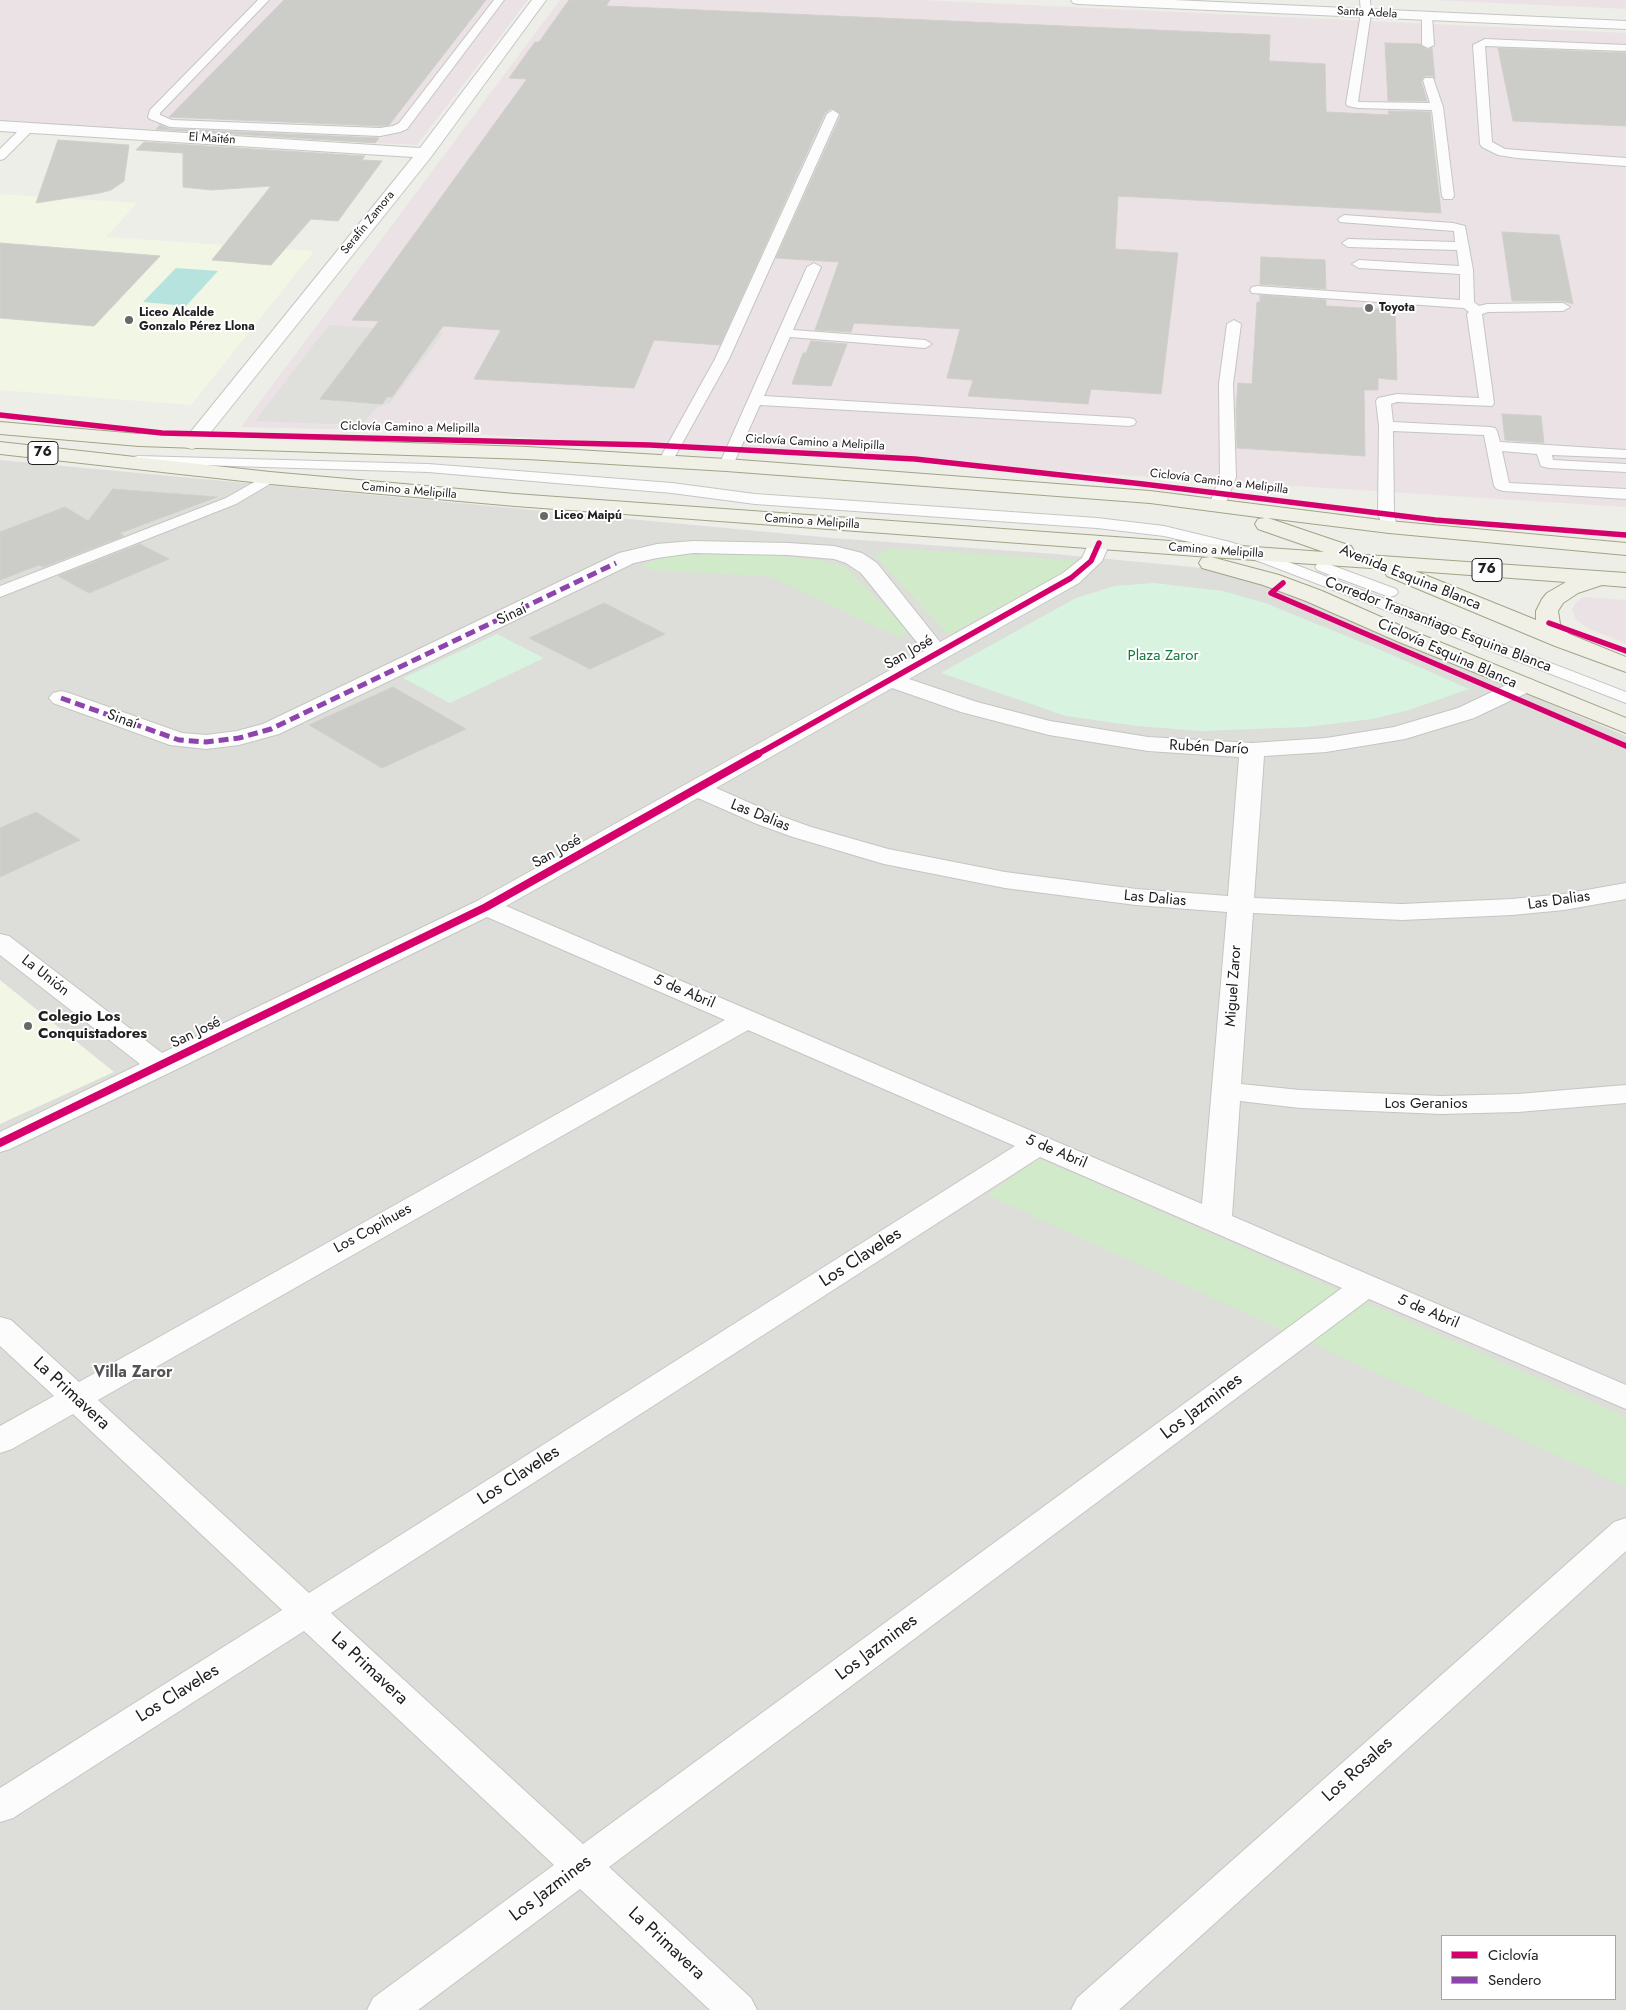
<!DOCTYPE html>
<meta charset="utf-8">
<style>
body{margin:0}
#map{position:relative;width:1626px;height:2010px;overflow:hidden;background:#eeeee9;font-family:Jost,sans-serif}
canvas{display:block}
.legend{position:absolute;left:1441px;top:1935px;width:175px;height:65px;box-sizing:border-box;background:#fff;border:1px solid #a6a6a6;margin:0;padding:6px 9px;list-style:none;font-size:15px;color:#202020}
.legend li{display:flex;align-items:center;gap:10px;height:25px}
.legend b{width:25px;border:1px solid #a6a6a6}
</style>
<div id="map">
<canvas width="1626" height="2010"></canvas>
<ul class="legend">
<li><b style="height:6px;background:#d6006c"></b>Ciclovía</li>
<li><b style="height:6px;background:#8e44ad"></b>Sendero</li>
</ul>
</div>
<script>
const g = document.querySelector('canvas').getContext('2d');
g.lineJoin = 'round';
function paint(path, color) { g.fillStyle = color; g.fill(path, 'evenodd'); }
const shape = rows => new Path2D(rows.map(r => 'M' + r).join(''));
function strokePath(path, color, width, dash) { g.strokeStyle = color; g.lineWidth = width; g.lineCap = dash ? 'butt' : 'round'; g.setLineDash(dash || []); g.stroke(path); }
function label(font, color, halo, rows, align = 'center') {
  g.font = font + ' Jost,sans-serif'; g.lineWidth = 4; g.setLineDash([]); g.textBaseline = 'middle'; g.strokeStyle = halo; g.fillStyle = color; for (const [text, x, y, turn = 0] of rows) {
    g.save(); g.translate(x, y); g.rotate((+turn || 0) * Math.PI / 180); g.textAlign = isNaN(turn) ? turn : align; if (halo) g.strokeText(text, 0, 0); g.fillText(text, 0, 0); g.restore();
  }
}
const residential = shape([
 [0,460,832,538,1056,554,1234,571,1626,736,1626,2010,0,2010],
 [1442,1936,1615,1936,1615,1999,1442,1999]
]);
const industrial = shape([
 [0,0,528,0,417,145,0,125],
 [560,0,921,0,1626,33,1626,507,392,429,317,429,241,427],
 [1431,0,1626,0,1626,9],
 [1584,597,1626,600,1626,644,1590,629,1576,620,1572,609,1576,602]
]);
const education = shape([
 [0,194,137,203,106,237,314,251,191,405,0,390],
 [0,980,114,1072,0,1124]
]);
const grass = shape([
 [890,548,1084,561,948,635,875,556],
 [754,554,821,560,846,567,909,631,900,638,771,577,651,570,641,566,668,555],
 [1038,1158,1626,1417,1626,1487,987,1195]
]);
const park = shape([
 [1154,583,1223,591,1265,603,1376,648,1469,689,1409,710,1372,719,1306,727,1201,731,1137,726,1066,716,941,673,1076,598,1114,586],
 [497,634,544,658,450,703,403,678]
]);
const pitch = shape([
 [176,268,218,271,186,306,143,302]
]);
const parking = shape([
 [329,325,443,333,390,403,376,408,362,425,255,421]
]);
const building = shape([
 [284,0,486,0,389,125,380,126,169,117,284,0],
 [569,0,610,0,606,6,1270,35,1269,61,1325,64,1326,112,1389,115,1388,111,1430,112,1441,213,1118,196,1115,249,1178,253,1161,394,1091,389,1088,404,968,396,973,380,947,378,960,329,854,323,851,332,815,330,839,262,776,258,841,115,832,108,825,113,720,345,654,340,634,388,474,379,501,330,443,326,392,397,387,397,382,404,320,399,379,321,352,320,527,79,509,78,535,42,539,42,569,0],
 [1385,43,1420,44,1427,50,1432,48,1435,79,1433,76,1425,76,1421,81,1427,101,1388,101,1385,43],
 [1498,48,1626,53,1626,126,1513,121,1498,48],
 [160,125,170,129,379,138,375,143,156,129,160,125],
 [58,140,129,145,124,181,111,190,100,193,36,203,58,140],
 [144,142,365,156,362,160,382,161,338,221,311,219,271,265,212,260,271,186,211,190,183,187,183,153,136,150,144,142],
 [1502,232,1559,235,1573,304,1563,301,1512,301,1502,232],
 [0,243,160,256,94,326,0,318,0,243],
 [1261,257,1325,260,1326,289,1260,284,1261,257],
 [1260,295,1326,300,1326,306,1395,310,1397,380,1378,378,1378,390,1364,390,1365,456,1237,448,1236,409,1238,383,1252,384,1257,302,1260,302,1260,295],
 [811,341,847,344,831,386,792,384,803,353,806,353,811,341],
 [1502,414,1541,416,1544,443,1505,440,1502,414],
 [113,489,217,497,120,533,124,536,43,567,39,565,0,580,0,532,65,507,88,521,113,489],
 [140,544,169,559,89,593,58,576,140,544],
 [604,603,665,634,590,669,529,638,604,603],
 [393,687,466,729,382,768,309,725,393,687],
 [36,812,80,840,0,877,0,828,36,812]
]);
const service = shape([
 [258,0,269,0,160,113,160,115,172,120,380,128,393,126,399,123,494,0,504,0,407,129,400,132,380,136,170,127,150,119,148,117,150,110,258,0],
 [1360,0,1370,0,1371,13,1358,102,1430,103,1423,80,1425,78,1433,78,1443,107,1454,196,1452,199,1444,199,1442,196,1432,110,1358,108,1348,106,1346,104,1361,13,1360,0],
 [1427,13,1432,16,1434,45,1428,48,1422,45,1422,16,1427,13],
 [1485,39,1626,45,1626,51,1485,46,1492,142,1505,149,1517,150,1626,158,1626,166,1517,158,1498,155,1482,147,1480,144,1473,45,1485,39],
 [833,110,839,114,729,359,673,460,671,463,666,464,661,463,659,460,715,359,827,114,833,110],
 [28,124,32,125,34,128,32,131,4,159,0,160,0,149,24,125,28,124],
 [1344,215,1453,223,1465,226,1473,270,1474,302,1479,306,1487,304,1563,303,1570,307,1563,311,1488,312,1482,314,1494,403,1492,406,1397,402,1391,404,1393,422,1490,427,1495,428,1497,431,1500,442,1626,450,1626,458,1552,455,1553,460,1626,464,1626,472,1549,468,1541,466,1537,454,1502,451,1509,483,1626,489,1626,499,1503,491,1497,489,1494,486,1484,435,1393,431,1394,514,1397,527,1394,530,1389,532,1384,530,1378,514,1379,426,1376,401,1378,398,1397,394,1479,398,1467,314,1469,312,1464,308,1252,293,1250,290,1252,287,1257,286,1460,300,1460,274,1359,268,1352,264,1359,260,1459,266,1457,250,1348,247,1342,243,1348,239,1455,242,1454,231,1340,222,1338,219,1344,215],
 [814,263,821,267,793,330,925,340,932,344,925,348,790,337,764,396,1129,418,1134,419,1136,422,1134,425,1129,426,760,405,733,465,731,468,726,469,721,468,719,465,807,267,814,263],
 [1234,320,1241,324,1233,384,1236,477,1225,505,1222,508,1217,510,1212,508,1209,505,1220,477,1219,384,1227,324,1234,320],
 [138,456,428,464,672,483,755,494,1097,518,1164,526,1230,542,1273,556,1626,692,1626,703,1261,562,1219,549,1164,536,1097,528,755,504,672,493,428,472,133,463,131,460,133,457,138,456],
 [270,473,275,475,278,478,275,481,236,504,0,597,0,586,226,498,270,473],
 [1323,562,1396,589,1398,592,1396,595,1390,597,1384,595,1317,570,1315,567,1317,564,1323,562]
]);
const minor = shape([
 [532,0,546,0,431,157,199,447,192,449,185,447,182,443,185,439,413,157,0,131,0,121,420,148,532,0],
 [1071,0,1174,0,1626,21,1626,29,1078,4,1073,3,1071,0],
 [1099,537,1107,538,1110,543,1102,561,1079,583,909,679,977,702,1050,721,1148,737,1252,743,1326,738,1394,727,1458,708,1517,680,1525,678,1533,680,1537,685,1533,690,1474,718,1405,739,1326,752,1264,756,1254,898,1402,904,1512,899,1564,894,1626,883,1626,899,1564,910,1512,915,1402,920,1253,913,1241,1084,1300,1090,1441,1096,1518,1094,1626,1085,1626,1103,1518,1112,1441,1114,1300,1108,1240,1101,1232,1216,1626,1385,1626,1409,1369,1299,609,1867,751,1998,757,2010,710,2010,580,1889,418,2010,367,2010,373,1998,554,1865,304,1631,13,1818,0,1822,0,1788,282,1610,73,1414,12,1449,0,1453,0,1426,54,1396,0,1346,0,1317,11,1320,79,1382,725,1020,487,917,171,1072,10,1149,0,1152,0,1132,140,1064,0,955,0,934,9,936,162,1053,477,901,924,651,861,573,846,563,834,559,788,555,693,553,657,558,634,563,279,734,239,745,206,749,170,745,53,703,49,698,53,693,61,691,69,693,182,733,206,735,237,731,263,724,619,553,657,544,693,541,788,543,834,546,862,553,877,563,940,642,1063,573,1082,558,1091,538,1099,537],
 [892,688,961,712,1049,735,1148,751,1239,757,1228,896,1136,889,1005,872,888,849,811,827,775,814,716,788,892,688],
 [698,798,757,824,793,837,884,864,1005,888,1136,905,1227,912,1202,1204,506,906,698,798],
 [748,1030,1015,1146,309,1593,98,1400,748,1030],
 [1040,1157,1342,1288,583,1844,331,1613,1040,1157],
 [1626,1518,1626,1551,1119,2010,1071,2010,1077,1998,1614,1522,1626,1518]
]);
const primary = shape([
 [0,422,139,434,527,447,726,459,1150,491,1389,521,1626,543,1626,555,1389,533,1268,518,1351,546,1354,551,1352,554,1626,573,1626,587,1602,585,1578,593,1563,603,1558,611,1560,624,1569,634,1626,657,1626,672,1555,646,1387,576,1384,571,1385,569,1211,557,1279,575,1322,591,1415,632,1626,718,1626,733,1399,642,1306,601,1263,585,1202,568,1199,563,1202,558,1210,557,515,506,270,484,0,454,0,442,270,472,515,494,1324,552,1258,529,1255,524,1258,519,1265,518,1150,503,726,471,527,459,139,446,0,434,0,422],
 [1415,571,1566,582,1547,593,1542,599,1536,611,1536,620,1415,571]
]);
const quiet = shape([
 [61,698,179,740,206,742,239,738,271,729,616,563]
]);
const cyclewayFar1 = shape([
 [0,415,162,433,650,445,915,459,1143,484,1435,520,1626,535],
 [1283,583,1271,593,1626,746],
 [1549,623,1626,651],
 [756,755,1071,578,1091,561,1099,543]
]);
const cycleway = shape([
 [0,1143,486,907,758,754]
]);
const markers = [
 [1369,308,5,"#686866"],
 [129,320,5,"#686866"],
 [544,516,5,"#686866"],
 [28,1026,5,"#686866"]
];
const farStreetnames = [
 ["Santa Adela",1367,13,3],
 ["El Maitén",212,139,4],
 ["Serafín Zamora",368,223,-51],
 ["Ciclovía Camino a Melipilla",410,428,1],
 ["Ciclovía Camino a Melipilla",815,443,3],
 ["Ciclovía Camino a Melipilla",1219,482,7],
 ["Camino a Melipilla",409,491,5],
 ["Camino a Melipilla",812,522,4],
 ["Camino a Melipilla",1216,551,4]
];
const farPoinames = [
 ["Toyota",1379,308],
 ["Liceo Alcalde",139,313],
 ["Gonzalo Pérez Llona",139,327],
 ["Liceo Maipú",554,516]
];
const shields = [
 [43,453,30],
 [1487,570,30]
];
const shieldNames = [
 ["76",43,453],
 ["76",1487,570]
];
const streetNames = [
 ["Avenida Esquina Blanca",1410,578,22],
 ["Sinaí",512,615,-26],
 ["Corredor Transantiago Esquina Blanca",1438,625,21],
 ["San José",909,653,-30],
 ["Ciclovía Esquina Blanca",1447,654,24],
 ["Sinaí",122,720,20],
 ["Rubén Darío",1209,748,3],
 ["Las Dalias",760,816,22],
 ["San José",557,852,-29],
 ["Las Dalias",1155,899,5],
 ["Las Dalias",1559,901,-8],
 ["La Unión",45,976,38],
 ["Miguel Zaror",1234,986,-86],
 ["5 de Abril",684,992,23],
 ["San José",196,1033,-26],
 ["Los Geranios",1426,1104],
 ["5 de Abril",1056,1152,23],
 ["Los Copihues",373,1229,-29],
 ["5 de Abril",1428,1312,23]
];
const parkNames = [
 ["Plaza Zaror",1163,656]
];
const poiNames = [
 ["Colegio Los",38,1017],
 ["Conquistadores",38,1034]
];
const neighbourhoodNames = [
 ["Villa Zaror",133,1373]
];
const nearStreetnames = [
 ["Los Claveles",861,1258,-33],
 ["La Primavera",71,1394,43],
 ["Los Jazmines",1202,1407,-37],
 ["Los Claveles",519,1476,-33],
 ["Los Jazmines",877,1648,-37],
 ["La Primavera",369,1669,43],
 ["Los Claveles",178,1694,-32],
 ["Los Rosales",1358,1770,-42],
 ["Los Jazmines",551,1889,-37],
 ["La Primavera",666,1944,43]
];
paint(residential, '#ddddda');
paint(industrial, '#ebe2e5');
paint(education, '#f2f6e5');
paint(grass, '#d1eaca');
paint(park, '#d9f3e1');
paint(pitch, '#b6e3dd');
paint(parking, '#dfdfdc');
paint(building, '#ccccc8');
strokePath(building, '#d1d0ca', 1);
strokePath(service, '#c5c5c3', 2);
strokePath(minor, '#c5c5c3', 2);
strokePath(primary, '#a3a387', 2);
paint(service, '#fcfcfc');
paint(minor, '#fcfcfc');
paint(primary, '#f1f0e6');
strokePath(quiet, '#8e44ad', 5, [10, 5]);
strokePath(cyclewayFar1, '#d6006c', 5.5);
strokePath(cycleway, '#d6006c', 8);
for (const [x, y, r, color] of markers) { const dot = new Path2D(); dot.arc(x, y, r, 0, 2 * Math.PI); g.fillStyle = color; g.fill(dot); strokePath(dot, '#fff', 2); }
label('12px', '#202020', '#fff', farStreetnames);
label('bold 12px', '#202020', '#fff', farPoinames, 'left');
for (const [x, y, w] of shields) { const box = new Path2D(); box.roundRect(x - w / 2, y - 11.5, w, 23, 4); g.fillStyle = '#fff'; g.fill(box); strokePath(box, '#202020', 1); }
label('bold 14px', '#202020', null, shieldNames);
label('15px', '#202020', '#fff', streetNames);
label('15px', '#127a3b', '#fff', parkNames);
label('bold 15px', '#202020', '#fff', poiNames, 'left');
label('bold 16px', '#535353', '#fff', neighbourhoodNames);
label('18px', '#202020', '#fff', nearStreetnames);
</script>
